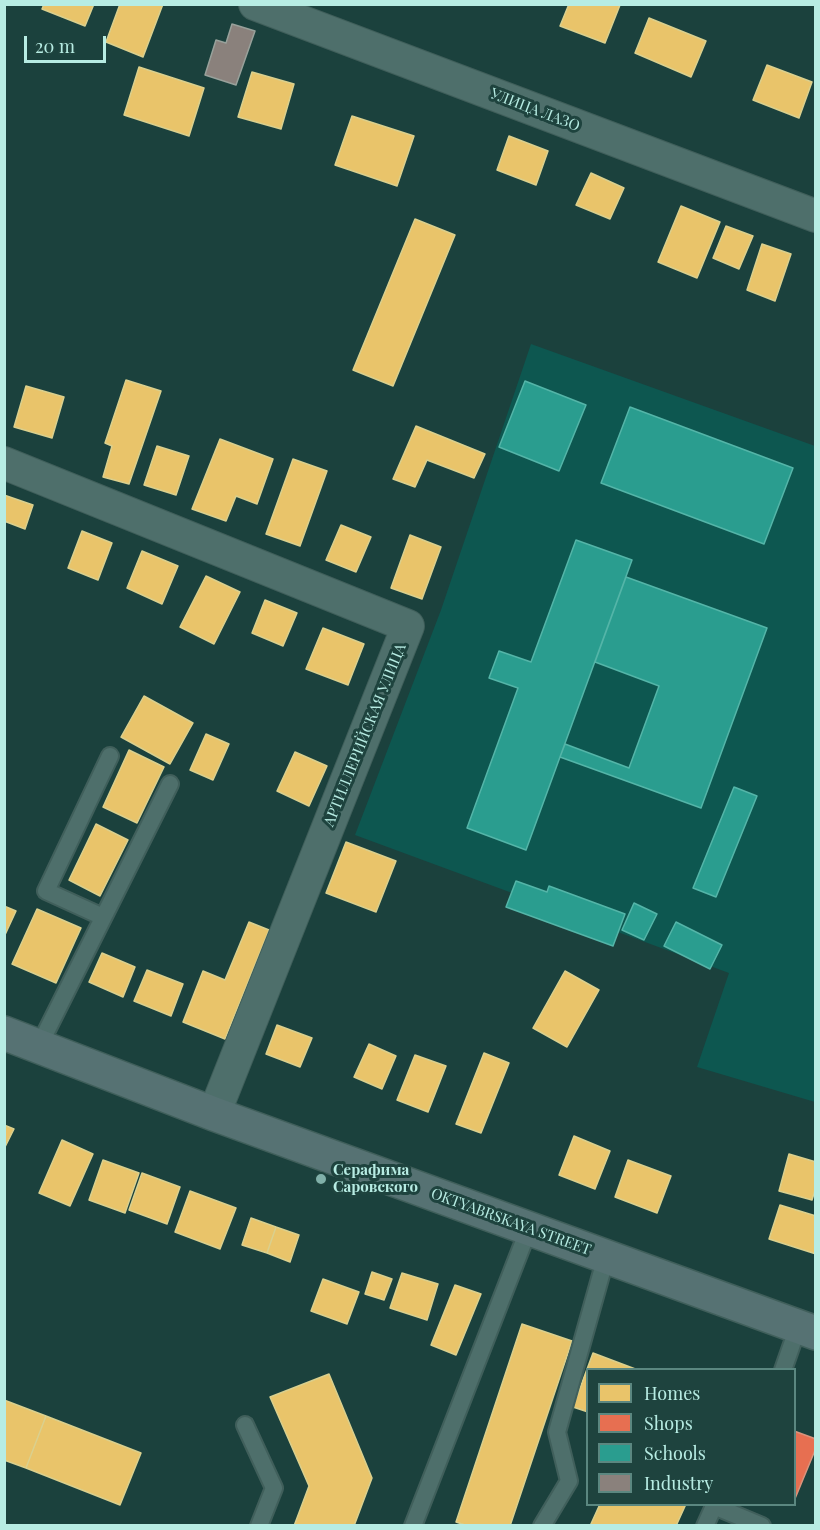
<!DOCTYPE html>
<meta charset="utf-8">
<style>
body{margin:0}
#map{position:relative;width:820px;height:1530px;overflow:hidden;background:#1b413d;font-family:"Playfair Display",serif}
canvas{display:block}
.frame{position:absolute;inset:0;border:6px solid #b7ece3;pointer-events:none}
.legend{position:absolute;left:586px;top:1368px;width:210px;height:138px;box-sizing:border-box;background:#1e433e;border:2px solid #5b8780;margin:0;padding:8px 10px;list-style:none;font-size:18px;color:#b7ece3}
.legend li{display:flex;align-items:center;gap:12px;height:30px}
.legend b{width:30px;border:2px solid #5b8780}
.scale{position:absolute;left:24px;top:36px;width:82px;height:27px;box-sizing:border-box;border:3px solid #b7ece3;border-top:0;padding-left:8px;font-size:18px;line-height:21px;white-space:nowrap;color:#b7ece3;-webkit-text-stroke:4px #1e433e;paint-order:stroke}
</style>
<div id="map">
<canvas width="820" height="1530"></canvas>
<div class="frame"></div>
<ul class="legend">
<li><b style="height:16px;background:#e9c46a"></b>Homes</li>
<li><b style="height:16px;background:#e76f51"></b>Shops</li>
<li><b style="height:16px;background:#2a9d8f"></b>Schools</li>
<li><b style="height:16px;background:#8a817c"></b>Industry</li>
</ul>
<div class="scale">20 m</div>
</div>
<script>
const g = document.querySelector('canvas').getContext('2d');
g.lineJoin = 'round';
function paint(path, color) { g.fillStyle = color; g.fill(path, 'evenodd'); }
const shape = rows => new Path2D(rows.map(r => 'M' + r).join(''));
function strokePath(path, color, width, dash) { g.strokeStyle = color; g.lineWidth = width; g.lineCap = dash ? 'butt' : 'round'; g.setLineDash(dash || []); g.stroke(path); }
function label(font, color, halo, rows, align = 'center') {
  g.font = font + ' "Playfair Display",serif'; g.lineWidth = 6; g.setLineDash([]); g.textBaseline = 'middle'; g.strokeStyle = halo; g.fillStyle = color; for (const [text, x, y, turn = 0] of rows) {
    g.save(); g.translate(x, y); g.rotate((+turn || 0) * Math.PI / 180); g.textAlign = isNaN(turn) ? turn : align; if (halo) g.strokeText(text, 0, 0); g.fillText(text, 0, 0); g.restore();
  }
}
const built = shape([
 [531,344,815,446,815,1102,697,1067,729,973,355,835,441,610]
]);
const homes = shape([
 [44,4,94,4,85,26,42,9,44,4],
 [120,4,163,4,143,57,106,42,120,4],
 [569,4,620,5,605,43,560,26,569,4],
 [649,18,706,41,691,77,635,53,649,18],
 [767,65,812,82,799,118,753,100,767,65],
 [139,67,204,88,189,136,124,115,139,67],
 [252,72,294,84,281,129,238,117,252,72],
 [352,116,414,136,397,186,335,165,352,116],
 [509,136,548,151,536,185,497,170,509,136],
 [591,173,624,188,610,219,576,205,591,173],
 [681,206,720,222,697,278,658,262,681,206],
 [415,219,455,235,393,386,353,370,415,219],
 [726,226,753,236,739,269,713,258,726,226],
 [762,244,791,254,775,301,747,290,762,244],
 [126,380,161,391,129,484,103,477,112,446,105,443,126,380],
 [26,386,64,397,52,438,14,427,26,386],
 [416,426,485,454,474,478,427,460,415,487,393,479,416,426],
 [220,439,273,459,257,504,236,496,226,521,192,509,220,439],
 [157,446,189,456,176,495,144,485,157,446],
 [293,459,327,471,300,546,266,534,293,459],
 [4,495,33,505,25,529,4,521,4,495],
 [341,525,371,537,356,572,326,560,341,525],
 [82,531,112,543,98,580,68,568,82,531],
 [410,535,441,547,422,599,391,588,410,535],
 [142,551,178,566,162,604,127,588,142,551],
 [206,576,240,592,214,644,180,627,206,576],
 [265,600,297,613,283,646,252,633,265,600],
 [323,628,364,644,348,685,306,669,323,628],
 [144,696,193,723,170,764,121,737,144,696],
 [206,734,229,744,213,780,190,770,206,734],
 [129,750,164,767,137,823,103,807,129,750],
 [295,752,327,766,309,806,277,791,295,752],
 [96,824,128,840,100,896,69,880,96,824],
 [346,842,396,861,376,912,326,893,346,842],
 [4,906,16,911,4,937,4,906],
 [37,909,81,928,56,983,12,964,37,909],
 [249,922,269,930,225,1039,183,1022,203,971,225,980,249,922],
 [102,953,135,967,123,997,89,982,102,953],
 [147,970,183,984,171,1016,134,1001,147,970],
 [565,971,599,990,567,1047,533,1028,565,971],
 [277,1025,312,1038,300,1067,266,1054,277,1025],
 [369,1044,396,1056,382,1089,354,1077,369,1044],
 [484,1053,509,1063,481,1133,456,1124,484,1053],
 [415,1055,446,1066,428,1112,397,1100,415,1055],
 [4,1125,14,1129,4,1149,4,1125],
 [574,1136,610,1151,595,1189,559,1175,574,1136],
 [62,1140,93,1154,70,1206,39,1193,62,1140],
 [789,1154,816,1162,816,1187,812,1200,779,1191,789,1154],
 [103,1160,139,1173,125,1213,89,1200,103,1160],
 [628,1160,671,1176,657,1213,615,1197,628,1160],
 [142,1173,180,1187,167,1224,129,1210,142,1173],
 [190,1191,236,1208,220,1249,175,1232,190,1191],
 [780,1205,816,1216,816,1254,769,1239,780,1205],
 [251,1218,276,1227,267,1253,242,1245,251,1218],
 [276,1227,299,1235,290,1262,267,1253,276,1227],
 [372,1272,392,1279,384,1300,365,1294,372,1272],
 [402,1273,438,1284,427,1320,390,1308,402,1273],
 [323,1279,359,1292,347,1324,311,1311,323,1279],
 [455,1285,481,1294,456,1355,431,1345,455,1285],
 [522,1324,572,1341,510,1526,468,1526,456,1522,522,1324],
 [593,1353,638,1370,588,1370,588,1412,573,1407,593,1353],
 [329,1374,372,1478,354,1526,294,1526,309,1486,270,1397,329,1374],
 [4,1400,46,1416,26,1468,4,1460,4,1400],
 [46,1416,141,1453,120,1505,26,1468,46,1416],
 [600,1504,686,1504,676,1526,590,1526,600,1504]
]);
const shops = shape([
 [794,1431,816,1439,816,1448,794,1501,794,1431]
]);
const schools = shape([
 [525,381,586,405,559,471,499,447,525,381],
 [630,407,793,468,764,544,601,483,630,407],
 [576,540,632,560,526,850,467,828,518,688,489,678,499,651,531,662,576,540],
 [626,577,767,628,701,808,560,757,565,744,629,768,659,686,595,662,626,577],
 [734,787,757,796,716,897,693,888,734,787],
 [516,881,547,892,549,886,625,914,613,946,506,907,516,881],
 [634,903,657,914,644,940,622,930,634,903],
 [676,922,722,945,710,969,664,946,676,922]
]);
const industry = shape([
 [232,24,255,31,236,85,205,75,216,40,226,43,232,24]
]);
const lane = shape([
 [103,917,46,891,110,756],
 [39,1046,170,784],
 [783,1370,798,1327],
 [245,1425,274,1488,259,1526],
 [413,1526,529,1228],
 [542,1526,569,1481,557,1432,606,1257],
 [705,1526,714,1506,762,1526]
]);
const street = shape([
 [255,4,816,216],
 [4,463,408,626,214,1114]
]);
const secondary = shape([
 [4,1033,214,1114,816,1333]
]);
const markers = [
 [321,1179,6,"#80b0a9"]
];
const streetNames = [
 ["УЛИЦА ЛАЗО",535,110,21],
 ["АРТИЛЛЕРИЙСКАЯ УЛИЦА",365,735,-68],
 ["OKTYABRSKAYA STREET",511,1222,20]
];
const poiNames = [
 ["Серафима",333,1170],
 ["Саровского",333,1187]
];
paint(built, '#0d5750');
paint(homes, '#e9c46a');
strokePath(homes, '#dad08e', 1.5);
paint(shops, '#e76f51');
strokePath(shops, '#d9947d', 1.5);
paint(schools, '#2a9d8f');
strokePath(schools, '#54b5a8', 1.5);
paint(industry, '#8a817c');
strokePath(industry, '#98a19b', 1.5);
strokePath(lane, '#405f5b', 20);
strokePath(street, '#405f5b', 34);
strokePath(secondary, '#405f5b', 36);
strokePath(lane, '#4e6f6b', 16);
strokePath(street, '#4e6f6b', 32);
strokePath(secondary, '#567273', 33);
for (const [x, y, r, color] of markers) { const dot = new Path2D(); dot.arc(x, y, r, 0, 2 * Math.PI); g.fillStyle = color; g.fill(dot); strokePath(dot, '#1e433e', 2); }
label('15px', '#b7ece3', '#1e433e', streetNames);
label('bold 15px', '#b7ece3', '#1e433e', poiNames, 'left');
</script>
